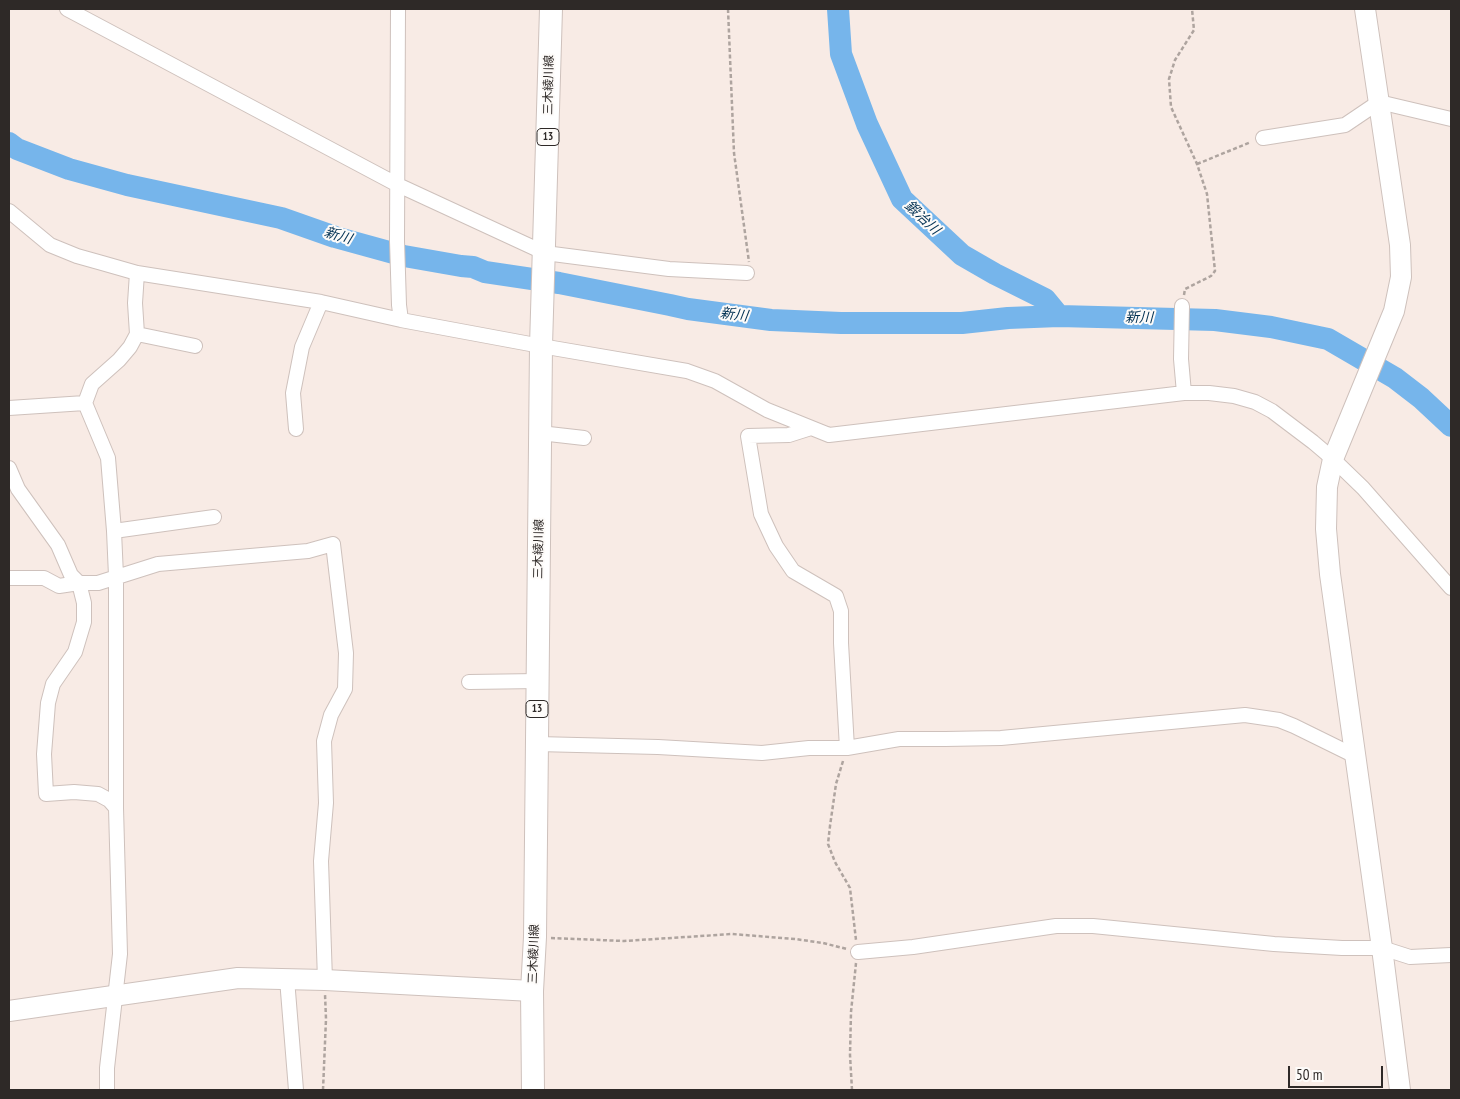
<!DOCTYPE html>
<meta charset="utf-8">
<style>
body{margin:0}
#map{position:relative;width:1460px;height:1099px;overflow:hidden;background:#f8ebe5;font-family:"PT Sans Narrow",sans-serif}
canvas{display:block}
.frame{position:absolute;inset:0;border:10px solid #2e2927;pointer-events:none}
.scale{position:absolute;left:1288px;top:1066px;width:95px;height:22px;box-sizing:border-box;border:2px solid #2e2927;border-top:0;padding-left:6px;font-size:15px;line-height:18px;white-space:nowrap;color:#2e2927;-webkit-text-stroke:4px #fdfbf9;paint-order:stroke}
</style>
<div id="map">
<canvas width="1460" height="1099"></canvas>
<div class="frame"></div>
<div class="scale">50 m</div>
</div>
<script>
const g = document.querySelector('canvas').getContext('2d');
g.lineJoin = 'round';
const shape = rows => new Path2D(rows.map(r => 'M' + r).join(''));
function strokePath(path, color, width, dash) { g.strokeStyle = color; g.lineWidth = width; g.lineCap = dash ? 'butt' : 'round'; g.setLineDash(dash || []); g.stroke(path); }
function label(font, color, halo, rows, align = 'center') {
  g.font = font + ' "PT Sans Narrow","Noto Sans JP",sans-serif'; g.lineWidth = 4; g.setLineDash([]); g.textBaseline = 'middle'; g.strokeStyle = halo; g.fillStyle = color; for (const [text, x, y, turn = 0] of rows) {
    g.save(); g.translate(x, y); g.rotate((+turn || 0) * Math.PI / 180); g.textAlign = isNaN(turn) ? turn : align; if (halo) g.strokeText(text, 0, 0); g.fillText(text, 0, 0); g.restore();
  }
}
const river = shape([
 [838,9,841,54,867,124,902,199,962,255,995,274,1045,299,1059,316],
 [9,143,17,149,69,169,127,185,281,218,335,237,404,256,461,266,473,267,485,272,559,283,670,305,688,309,771,320,841,323,962,323,1008,318,1059,316,1215,320,1271,327,1328,339,1395,378,1421,398,1451,426]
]);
const path = shape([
 [728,9,734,153,749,262],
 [1197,164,1251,142],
 [1184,295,1185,289,1211,276,1215,271,1207,194,1197,164,1171,107,1169,79,1175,60,1194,30,1192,9],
 [843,761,836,784,830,826,828,844,835,862,850,888,856,940],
 [551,938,624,941,732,934,795,939,823,943,847,949],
 [323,1090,326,1019,325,994],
 [852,1090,850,1055,851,1012,856,963]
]);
const street = shape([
 [67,9,398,185,545,253,669,269,747,273],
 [398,9,397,241,399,305,401,320],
 [1263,138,1345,125,1379,102,1451,119],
 [9,211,50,245,77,256,102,263,137,273,321,302,401,320,541,346,687,371,715,381,767,410,829,435,1184,393,1209,393,1234,396,1255,402,1272,411,1313,442,1333,459,1363,488,1451,588],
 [1182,306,1181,359,1184,393],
 [137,334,195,346],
 [9,408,85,403],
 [811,428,789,435,748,436,761,514,776,546,793,571,836,596,841,611,841,643,847,748],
 [296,429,293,393,302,347,321,302],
 [540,433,584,438],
 [9,468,18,489,58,545,71,575,79,583,98,583,158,564,308,551,333,544,346,653,345,689,331,715,324,741,326,803,321,861,325,980],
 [114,531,214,517],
 [9,578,44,578,59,586,79,583,84,603,84,622,75,652,53,684,48,703,44,754,46,794,74,792,98,794,109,800,116,808],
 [469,682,538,681],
 [537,744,658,747,762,753,809,748,847,748,899,739,945,739,1001,738,1245,715,1279,720,1294,726,1355,756],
 [858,952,913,947,1056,926,1093,926,1274,944,1342,948,1382,948,1410,957,1451,955],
 [287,979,296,1090],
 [107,1090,107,1068,120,954,116,808,116,576,114,531,108,458,85,403,92,384,119,360,130,347,137,334,135,303,137,273]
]);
const secondary = shape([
 [1365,9,1400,245,1401,277,1394,311,1333,459,1327,487,1326,529,1330,574,1382,948,1400,1090],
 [9,1011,238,978,325,980,532,991]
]);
const primary = shape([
 [533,1090,532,991,535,937,541,346,551,9]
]);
const shields = [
 [548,137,22],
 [537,709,22]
];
const shieldNames = [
 ["13",548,137],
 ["13",537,709]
];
const streetNames = [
 ["三木綾川線",549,85,-89],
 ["三木綾川線",539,549,-89],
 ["三木綾川線",534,954,-88]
];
const waterNames = [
 ["鍛冶川",922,218,43],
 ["新川",338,236,17],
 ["新川",734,315,7],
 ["新川",1139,318,1]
];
strokePath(river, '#76b5eb', 22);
strokePath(street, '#cec1bc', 16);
strokePath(secondary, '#cec1bc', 22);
strokePath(primary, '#cec1bc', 24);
strokePath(path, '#aea49f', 2.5, [4, 2.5]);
strokePath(street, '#fff', 14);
strokePath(secondary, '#fff', 20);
strokePath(primary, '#fff', 22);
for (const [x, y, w] of shields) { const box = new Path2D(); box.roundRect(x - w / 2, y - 8.5, w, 17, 4); g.fillStyle = '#fdfbf9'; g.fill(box); strokePath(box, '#2e2927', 1); }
label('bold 11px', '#2e2927', null, shieldNames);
label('12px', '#2e2927', '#fdfbf9', streetNames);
label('italic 14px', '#003052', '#fdfbf9', waterNames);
</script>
